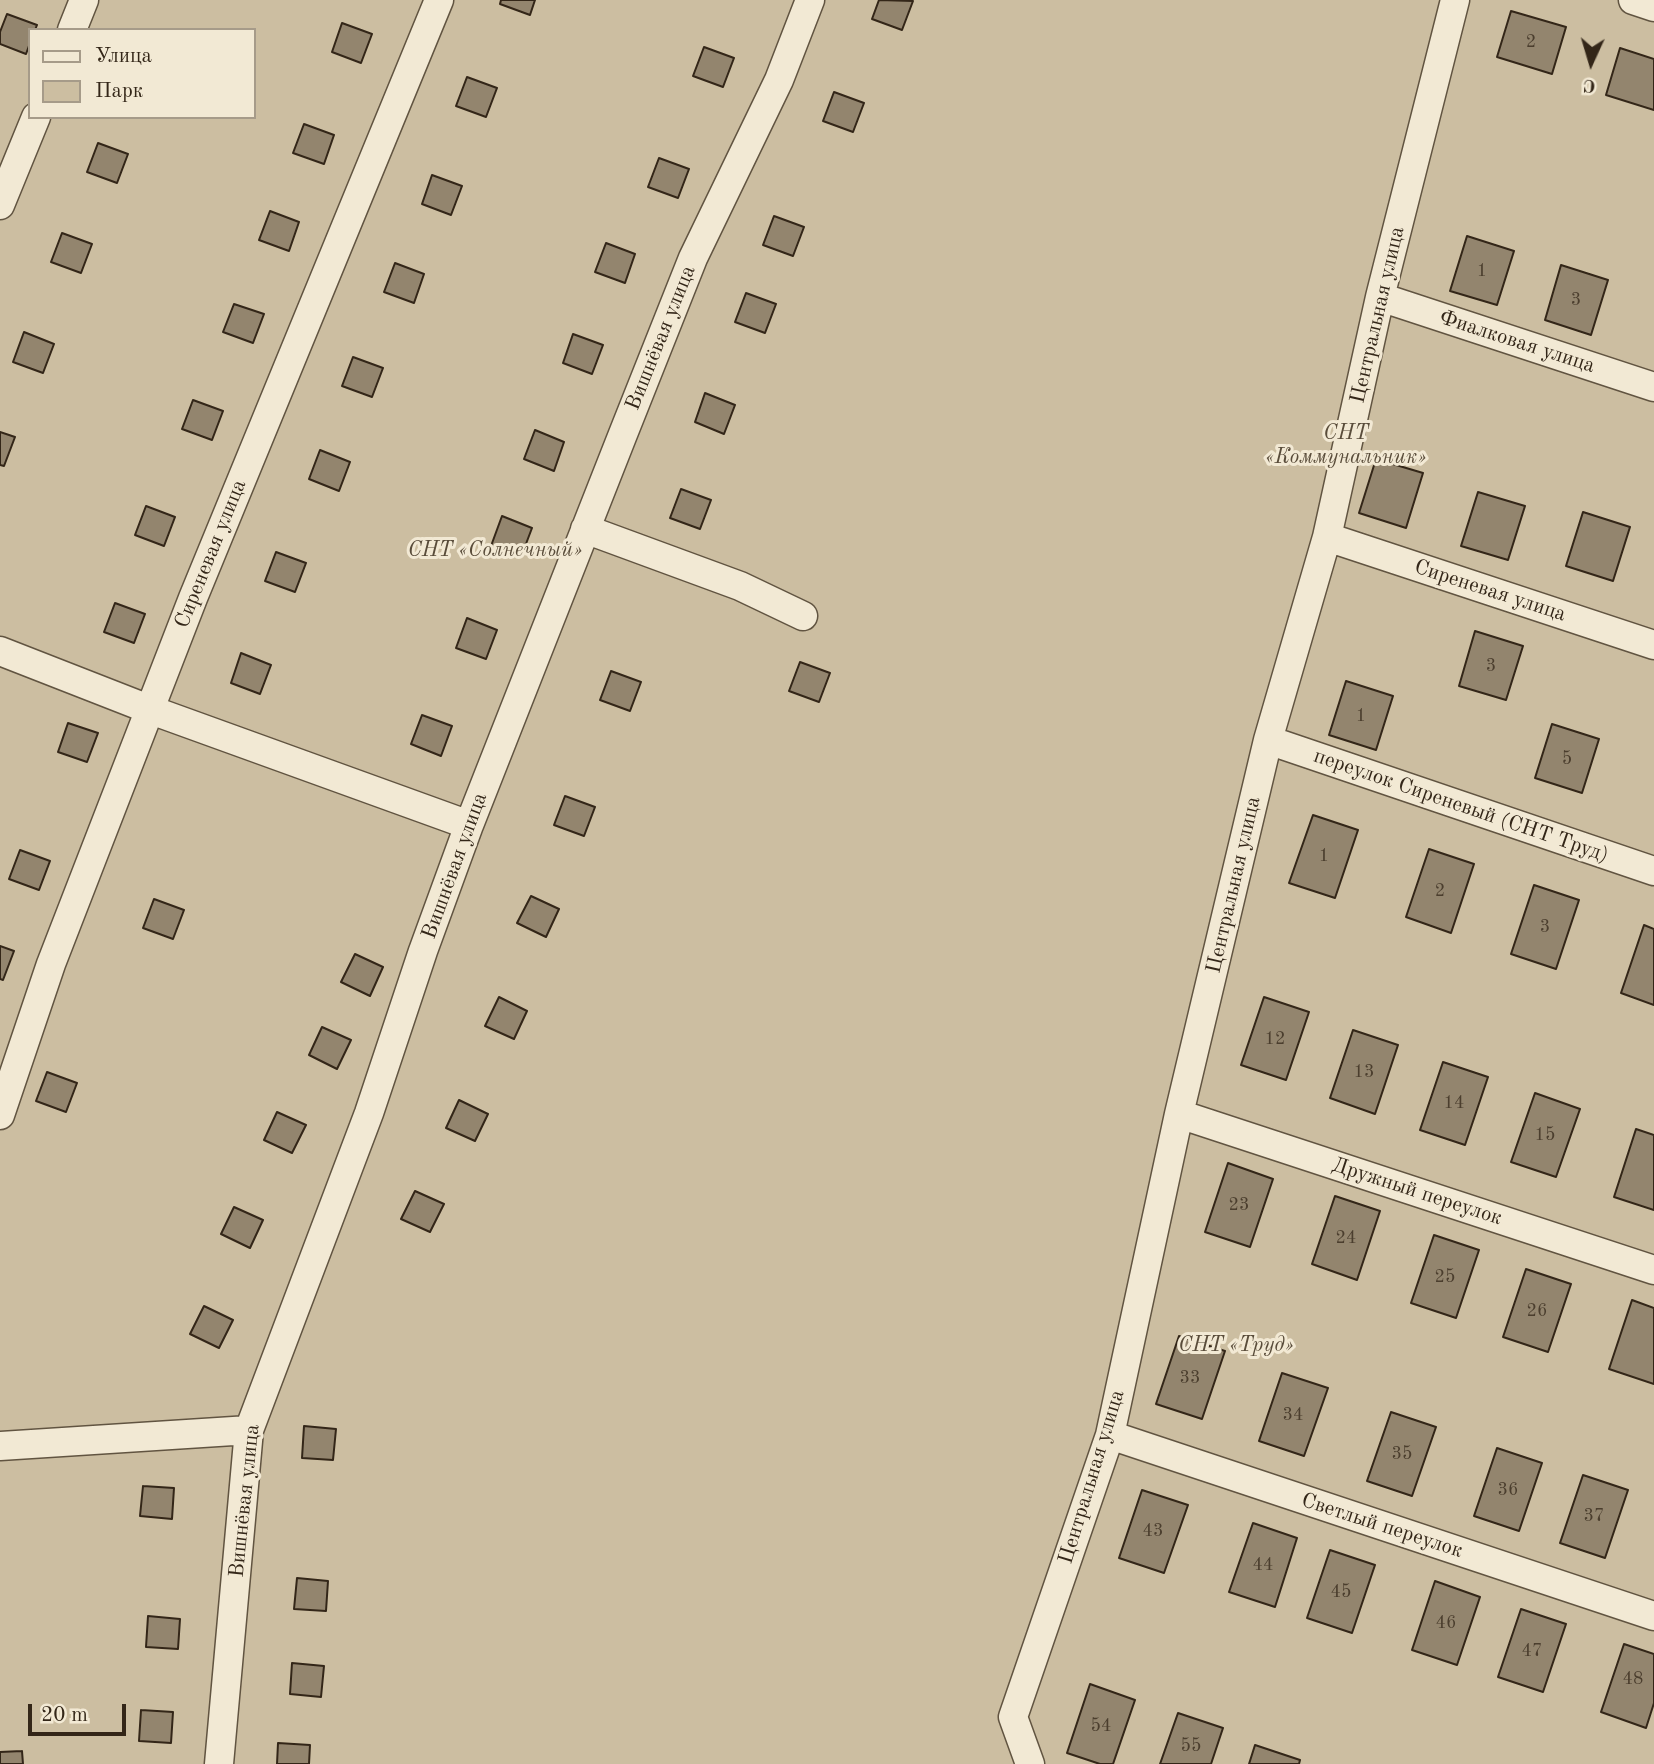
<!DOCTYPE html>
<meta charset="utf-8">
<style>
body{margin:0}
#map{position:relative;width:1654px;height:1764px;overflow:hidden;background:#ebddbd;font-family:"Old Standard TT",serif}
canvas{display:block}
.legend{position:absolute;left:28px;top:28px;width:228px;height:91px;box-sizing:border-box;background:#f2e9d4;border:2px solid #a69b89;margin:0;padding:9px 12px;list-style:none;font-size:21px;color:#332618}
.legend li{display:flex;align-items:center;gap:14px;height:35px}
.legend b{width:35px;border:2px solid #a69b89}
.north{position:absolute;left:1556px;top:28px;width:70px;height:70px;-webkit-text-stroke:5px #f2e9d4;paint-order:stroke;rotate:184deg;font-size:19px;font-weight:700;line-height:28px;text-align:center;color:#332618}
.north::after{content:'';display:block;margin:auto;width:24px;height:32px;background:#332618;clip-path:polygon(50% 0,100% 100%,50% 72%,0 100%)}
.scale{position:absolute;left:28px;top:1704px;width:98px;height:32px;box-sizing:border-box;border:4px solid #332618;border-top:0;padding-left:9px;font-size:21px;line-height:24px;white-space:nowrap;color:#332618;-webkit-text-stroke:5px #f2e9d4;paint-order:stroke}
</style>
<div id="map">
<canvas width="1654" height="1764"></canvas>
<ul class="legend">
<li><b style="height:9px;background:#f2e9d4"></b>Улица</li>
<li><b style="height:19px;background:#ccbea1"></b>Парк</li>
</ul>
<div class="north">С</div>
<div class="scale">20 m</div>
</div>
<script>
const g = document.querySelector('canvas').getContext('2d');
g.lineJoin = 'round';
function paint(path, color) { g.fillStyle = color; g.fill(path, 'evenodd'); }
const shape = rows => new Path2D(rows.map(r => 'M' + r).join(''));
function strokePath(path, color, width, dash) { g.strokeStyle = color; g.lineWidth = width; g.lineCap = dash ? 'butt' : 'round'; g.setLineDash(dash || []); g.stroke(path); }
function label(font, color, halo, rows, align = 'center') {
  g.font = font + ' "Old Standard TT",serif'; g.lineWidth = 6; g.setLineDash([]); g.textBaseline = 'middle'; g.strokeStyle = halo; g.fillStyle = color; for (const [text, x, y, turn = 0] of rows) {
    g.save(); g.translate(x, y); g.rotate((+turn || 0) * Math.PI / 180); g.textAlign = isNaN(turn) ? turn : align; if (halo) g.strokeText(text, 0, 0); g.fillText(text, 0, 0); g.restore();
  }
}
const green = shape([
 [0,0,1654,0,1654,1764,0,1764],
 [30,30,254,30,254,117,30,117]
]);
const building = shape([
 [501,0,535,0,530,15,500,4,501,0],
 [879,0,913,1,902,30,872,19,879,0],
 [1511,11,1566,27,1552,74,1497,57,1511,11],
 [7,14,37,25,35,30,30,30,30,43,26,54,0,44,0,32,7,14],
 [342,23,372,34,361,63,332,52,342,23],
 [704,47,734,58,723,87,693,76,704,47],
 [1620,48,1654,59,1654,110,1606,95,1620,48],
 [467,77,497,88,486,117,456,106,467,77],
 [834,92,864,103,853,132,823,121,834,92],
 [304,124,334,135,324,164,293,153,304,124],
 [98,143,128,154,117,183,87,172,98,143],
 [659,158,689,169,678,198,648,187,659,158],
 [432,175,462,186,451,215,422,204,432,175],
 [270,211,299,222,289,251,259,240,270,211],
 [774,216,804,227,793,256,763,245,774,216],
 [62,233,92,244,81,273,51,262,62,233],
 [1467,236,1514,251,1497,305,1450,291,1467,236],
 [606,243,635,254,625,283,595,272,606,243],
 [395,263,424,274,414,303,384,292,395,263],
 [1561,265,1608,280,1591,335,1545,320,1561,265],
 [746,293,776,304,765,333,735,322,746,293],
 [234,304,264,314,253,343,223,332,234,304],
 [24,332,54,344,43,373,13,362,24,332],
 [573,334,603,345,592,374,563,363,573,334],
 [353,357,383,368,372,397,342,386,353,357],
 [705,393,735,405,724,434,695,422,705,393],
 [193,400,223,411,212,440,182,429,193,400],
 [535,430,564,442,554,471,524,459,535,430],
 [0,432,15,437,4,466,0,465,0,432],
 [320,450,350,462,339,491,309,479,320,450],
 [1376,459,1423,473,1406,528,1359,513,1376,459],
 [681,489,711,500,700,529,670,518,681,489],
 [1478,492,1525,506,1508,560,1461,546,1478,492],
 [146,506,175,517,164,546,135,535,146,506],
 [1583,512,1630,527,1613,581,1566,566,1583,512],
 [502,516,532,528,521,557,491,546,502,516],
 [276,552,306,563,295,592,265,581,276,552],
 [115,603,145,614,134,643,104,632,115,603],
 [467,618,497,630,486,659,456,648,467,618],
 [1475,631,1523,646,1506,700,1459,686,1475,631],
 [241,653,271,665,260,694,231,683,241,653],
 [800,662,830,673,819,702,789,691,800,662],
 [611,671,641,682,630,711,600,700,611,671],
 [1346,681,1393,696,1376,750,1329,735,1346,681],
 [422,715,452,726,441,756,411,744,422,715],
 [68,723,98,733,87,762,58,752,68,723],
 [1552,724,1599,739,1582,793,1535,778,1552,724],
 [565,796,595,807,584,836,554,825,565,796],
 [1313,815,1358,830,1335,898,1289,883,1313,815],
 [1429,849,1474,864,1451,933,1406,917,1429,849],
 [20,850,50,861,39,890,9,879,20,850],
 [1534,885,1579,900,1556,969,1511,954,1534,885],
 [531,896,559,909,546,937,517,923,531,896],
 [154,899,184,910,173,939,143,928,154,899],
 [1644,925,1654,929,1654,1005,1621,993,1644,925],
 [0,946,14,951,3,980,0,979,0,946],
 [355,954,383,967,370,996,341,982,355,954],
 [499,997,527,1011,514,1039,485,1026,499,997],
 [1264,997,1309,1012,1286,1080,1241,1065,1264,997],
 [322,1027,351,1040,337,1069,309,1055,322,1027],
 [1353,1030,1398,1045,1375,1114,1330,1098,1353,1030],
 [1443,1062,1488,1077,1465,1145,1420,1130,1443,1062],
 [47,1072,77,1083,66,1112,36,1101,47,1072],
 [1535,1093,1580,1109,1556,1177,1511,1162,1535,1093],
 [459,1100,488,1114,475,1141,446,1128,459,1100],
 [277,1112,306,1125,292,1153,264,1140,277,1112],
 [1636,1129,1654,1135,1654,1210,1614,1197,1636,1129],
 [1228,1163,1273,1179,1250,1247,1205,1232,1228,1163],
 [415,1191,444,1204,430,1232,401,1219,415,1191],
 [1335,1196,1380,1211,1357,1280,1312,1264,1335,1196],
 [234,1207,263,1220,250,1248,221,1234,234,1207],
 [1434,1235,1479,1250,1456,1318,1411,1303,1434,1235],
 [1526,1269,1571,1284,1548,1352,1503,1337,1526,1269],
 [1632,1300,1654,1308,1654,1384,1609,1369,1632,1300],
 [204,1306,233,1320,219,1348,190,1334,204,1306],
 [1179,1336,1225,1351,1202,1419,1156,1404,1179,1336],
 [1282,1373,1328,1388,1304,1456,1259,1441,1282,1373],
 [1391,1412,1436,1427,1412,1496,1367,1481,1391,1412],
 [304,1426,336,1429,333,1460,302,1458,304,1426],
 [1497,1448,1542,1463,1519,1531,1474,1516,1497,1448],
 [1583,1475,1628,1490,1605,1558,1560,1543,1583,1475],
 [143,1486,174,1488,172,1519,140,1516,143,1486],
 [1142,1490,1188,1505,1164,1573,1119,1558,1142,1490],
 [1253,1523,1297,1538,1275,1607,1229,1592,1253,1523],
 [1330,1550,1375,1565,1352,1633,1307,1618,1330,1550],
 [297,1578,328,1581,326,1611,294,1609,297,1578],
 [1435,1581,1480,1597,1457,1665,1412,1650,1435,1581],
 [1521,1609,1566,1624,1543,1692,1498,1677,1521,1609],
 [148,1616,180,1619,178,1649,146,1647,148,1616],
 [1624,1644,1654,1654,1654,1703,1646,1728,1601,1712,1624,1644],
 [292,1663,324,1666,321,1697,290,1694,292,1663],
 [1090,1684,1135,1700,1113,1764,1100,1764,1067,1753,1090,1684],
 [141,1710,173,1712,171,1743,139,1741,141,1710],
 [1178,1713,1223,1728,1211,1764,1160,1764,1178,1713],
 [278,1743,310,1745,309,1764,277,1764,278,1743],
 [1255,1745,1300,1760,1299,1764,1249,1764,1255,1745],
 [22,1751,23,1764,0,1764,0,1752,22,1751]
]);
const street = shape([
 [1633,0,1654,7],
 [72,30,84,0],
 [0,205,36,117],
 [1380,297,1654,387],
 [585,529,740,586,803,616],
 [1327,537,1654,645],
 [0,651,151,710,469,825],
 [1268,740,1654,871],
 [1179,1114,1654,1270],
 [0,1115,51,964,193,598,439,0],
 [1110,1435,1654,1616],
 [0,1446,249,1430],
 [219,1764,249,1430,369,1113,423,951,469,825,623,434,693,258,779,80,810,0],
 [1030,1764,1013,1717,1110,1435,1179,1114,1268,740,1327,537,1380,297,1455,0]
]);
const numberNames = [
 ["2",1531,42],
 ["1",1482,271],
 ["3",1576,300],
 ["3",1491,666],
 ["1",1361,716],
 ["5",1567,759],
 ["1",1324,856],
 ["2",1440,891],
 ["3",1545,927],
 ["12",1275,1039],
 ["13",1364,1072],
 ["14",1454,1103],
 ["15",1545,1135],
 ["23",1239,1205],
 ["24",1346,1238],
 ["25",1445,1277],
 ["26",1537,1311],
 ["33",1190,1378],
 ["34",1293,1415],
 ["35",1402,1454],
 ["36",1508,1490],
 ["37",1594,1516],
 ["43",1153,1531],
 ["44",1263,1565],
 ["45",1341,1592],
 ["46",1446,1623],
 ["47",1532,1651],
 ["48",1633,1679],
 ["54",1101,1726],
 ["55",1191,1746]
];
const streetNames = [
 ["Центральная улица",1378,315,-77],
 ["Вишнёвая улица",661,338,-68],
 ["Фиалковая улица",1517,342,18],
 ["Сиреневая улица",211,554,-68],
 ["Сиреневая улица",1490,591,18],
 ["переулок Сиреневый (СНТ Труд)",1461,806,19],
 ["Вишнёвая улица",455,866,-70],
 ["Центральная улица",1234,885,-77],
 ["Дружный переулок",1417,1192,18],
 ["Центральная улица",1092,1477,-73],
 ["Вишнёвая улица",245,1501,-84],
 ["Светлый переулок",1382,1526,18]
];
const parkNames = [
 ["СНТ",1346,433],
 ["«Коммунальник»",1346,457],
 ["СНТ «Солнечный»",495,550],
 ["СНТ «Труд»",1236,1345]
];
paint(green, '#ccbea1');
paint(building, '#93856e');
strokePath(building, '#332618', 2);
strokePath(street, '#615441', 31);
strokePath(street, '#f2e9d4', 28);
label('18px', '#4b3e2e', null, numberNames);
label('21px', '#332618', '#f2e9d4', streetNames);
label('italic 21px', '#594c3a', '#f2e9d4', parkNames);
</script>
